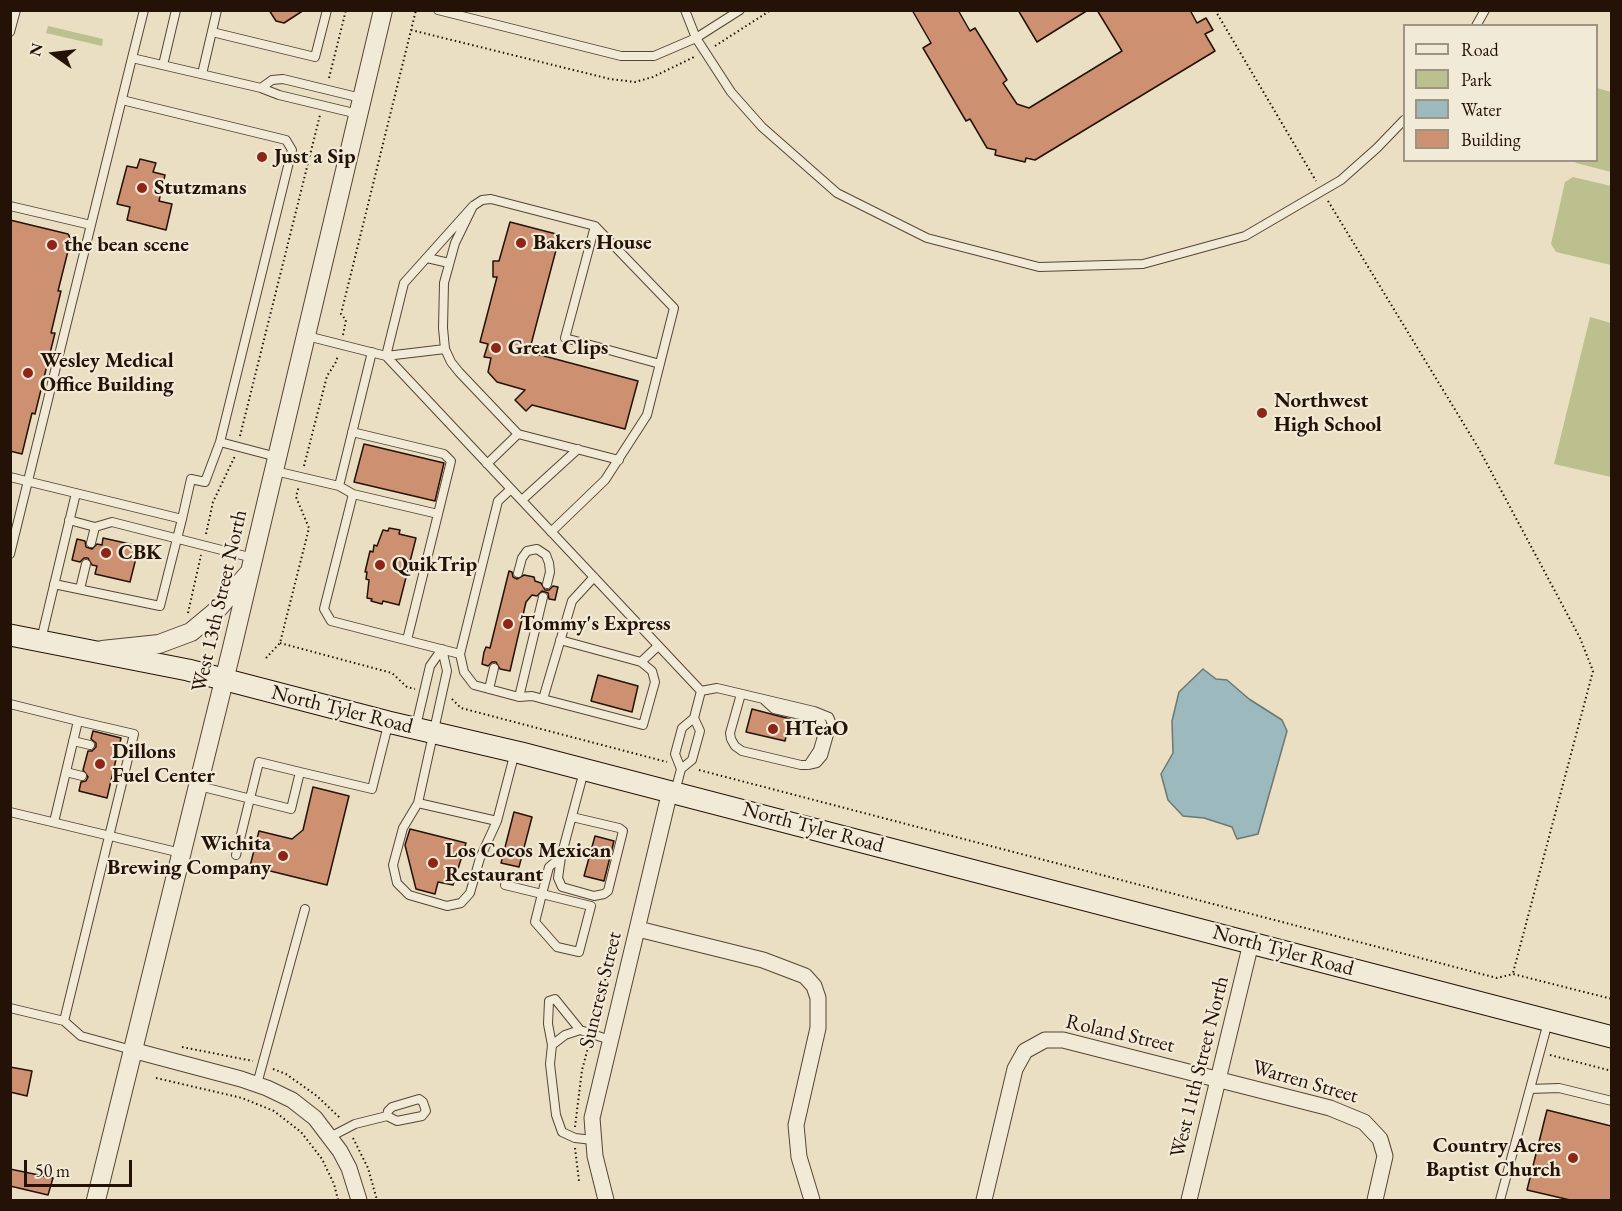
<!DOCTYPE html>
<style>
body{margin:0}
#map{position:relative;width:1622px;height:1211px;overflow:hidden;background:#eadfc2;font-family:"EB Garamond",serif}
canvas{display:block}
.frame{position:absolute;inset:0;border:12px solid #241207;pointer-events:none}
.legend{position:absolute;left:1403px;top:24px;width:195px;height:138px;box-sizing:border-box;background:#f1ead7;border:2px solid #9f9484;margin:0;padding:8px 10px;list-style:none;font-size:18px;color:#241207}
.legend li{display:flex;align-items:center;gap:12px;height:30px}
.legend b{width:30px;border:2px solid #9f9484}
.north{position:absolute;left:24px;top:24px;width:60px;height:60px;-webkit-text-stroke:4px #f1ead7;paint-order:stroke;rotate:284deg;font-size:16px;font-weight:700;line-height:24px;text-align:center;color:#241207}
.north::after{content:'';display:block;margin:auto;width:21px;height:27px;background:#241207;clip-path:polygon(50% 0,100% 100%,50% 72%,0 100%)}
.scale{position:absolute;left:24px;top:1160px;width:108px;height:27px;box-sizing:border-box;border:3px solid #241207;border-top:0;padding-left:8px;font-size:18px;line-height:21px;white-space:nowrap;color:#241207;-webkit-text-stroke:4px #f1ead7;paint-order:stroke}
</style>
<div id="map">
<canvas width="1622" height="1211"></canvas>
<div class="frame"></div>
<ul class="legend">
<li><b style="height:8px;background:#f1ead7"></b>Road</li>
<li><b style="height:16px;background:#bcc08f"></b>Park</li>
<li><b style="height:16px;background:#9cbabd"></b>Water</li>
<li><b style="height:16px;background:#cd9070"></b>Building</li>
</ul>
<div class="north">N</div>
<div class="scale">50 m</div>
</div>
<script>
const g = document.querySelector('canvas').getContext('2d');
g.lineJoin = 'round';
function paint(path, color) { g.fillStyle = color; g.fill(path, 'evenodd'); }
const shape = rows => new Path2D(rows.map(r => 'M' + r).join(''));
function strokePath(path, color, width, dash) { g.strokeStyle = color; g.lineWidth = width; g.lineCap = dash ? 'butt' : 'round'; g.setLineDash(dash || []); g.stroke(path); }
function label(font, color, halo, rows, align = 'center') {
  g.font = font + ' "EB Garamond",serif'; g.lineWidth = 4.5; g.setLineDash([]); g.textBaseline = 'middle'; g.strokeStyle = halo; g.fillStyle = color; for (const [text, x, y, turn = 0] of rows) {
    g.save(); g.translate(x, y); g.rotate((+turn || 0) * Math.PI / 180); g.textAlign = isNaN(turn) ? turn : align; if (halo) g.strokeText(text, 0, 0); g.fillText(text, 0, 0); g.restore();
  }
}
const green = shape([
 [48,26,103,39,102,46,46,33],
 [1597,88,1611,92,1611,172,1576,163,1574,161,1596,160],
 [1573,177,1611,186,1611,265,1556,252,1551,244,1565,182],
 [1590,317,1611,323,1611,477,1554,464]
]);
const water = shape([
 [1203,669,1216,679,1227,680,1249,699,1282,720,1287,731,1258,834,1237,839,1232,827,1204,818,1183,816,1168,800,1161,774,1173,753,1172,721,1179,692,1203,669]
]);
const building = shape([
 [269,10,304,10,284,23,276,21,269,10],
 [912,10,958,10,970,31,975,28,1007,80,1003,83,1017,104,1029,108,1122,51,1097,10,1190,10,1197,23,1206,18,1213,30,1205,34,1215,51,1035,160,1026,158,1025,162,995,155,996,150,987,148,970,119,966,121,923,48,931,43,912,10],
 [1018,10,1088,10,1037,42,1018,10],
 [140,159,156,163,153,172,165,175,159,201,172,204,166,230,127,220,130,207,117,204,127,166,137,168,140,159],
 [10,220,68,234,71,239,58,291,61,291,51,333,55,333,35,414,32,413,22,454,10,451,10,220],
 [510,222,560,235,529,352,638,381,625,429,532,405,526,411,515,400,525,390,497,382,488,372,491,358,484,357,488,344,480,342,497,277,493,277,493,261,499,261,510,222],
 [364,444,444,463,435,501,354,482,364,444],
 [389,528,400,530,399,534,416,538,399,605,383,601,382,604,371,601,372,599,367,598,369,580,366,579,367,572,365,572,370,551,373,552,374,545,377,546,383,530,388,531,389,528],
 [103,538,139,546,130,582,95,574,97,566,92,565,88,558,84,558,80,562,72,560,77,539,85,541,86,547,92,549,97,544,102,545,103,538],
 [509,571,512,572,513,577,517,579,524,575,534,577,535,581,541,583,545,590,549,590,553,586,558,587,555,600,549,599,548,593,542,591,537,596,532,595,526,602,510,671,500,669,496,662,492,662,488,666,482,664,484,652,486,647,490,648,509,571],
 [598,675,638,686,632,712,591,701,598,675],
 [752,709,790,719,785,741,746,732,752,709],
 [93,731,121,738,107,798,79,791,81,782,86,781,88,777,83,770,88,751,92,751,96,747,96,743,91,739,93,731],
 [313,787,349,796,327,885,250,866,259,831,292,839,303,830,313,787],
 [514,812,532,817,519,867,501,863,514,812],
 [410,829,466,843,453,885,438,882,435,894,416,889,405,845,410,829],
 [595,836,614,841,604,881,584,876,595,836],
 [10,1067,32,1071,27,1096,10,1092,10,1067],
 [1547,1110,1611,1126,1611,1200,1570,1200,1527,1190,1547,1110],
 [10,1169,53,1178,48,1195,10,1186,10,1169]
]);
const path = shape([
 [1215,10,1316,181],
 [411,30,610,79,635,82,653,77,694,57],
 [715,46,771,10],
 [329,78,346,10],
 [1328,201,1479,449,1580,638,1593,671,1513,973],
 [343,335,346,320,341,314,416,10],
 [240,436,320,115],
 [304,466,327,376,336,362,338,355],
 [206,534,213,502,235,456],
 [188,613,201,555],
 [280,643,392,673,407,687,415,689],
 [266,658,280,643,309,528,296,497,299,486],
 [452,699,461,708,667,762],
 [699,770,1497,978,1513,974,1612,999],
 [594,1024,608,969],
 [182,1047,253,1061],
 [1550,1055,1612,1071],
 [273,1069,286,1074,317,1096,340,1118],
 [156,1078,242,1098,274,1111,301,1132,322,1159,334,1184,338,1200],
 [575,1127,582,1070,589,1044],
 [353,1138,368,1168,377,1200],
 [575,1148,579,1181]
]);
const service = shape([
 [438,10,621,56,654,56,696,38,740,10],
 [685,10,696,38,731,92,762,127,837,193,927,238,1039,267,1143,264,1245,236,1341,180,1377,148,1404,120],
 [1476,26,1485,10],
 [10,32,16,10],
 [212,32,315,57,327,10],
 [132,58,144,10],
 [163,65,176,10],
 [202,74,217,10],
 [261,88,272,80,283,79,361,98],
 [10,206,91,225],
 [473,206,455,243,444,283,443,328,445,349,386,356,404,283,473,206,482,200,491,199,595,226,674,308,647,415,605,480,551,532],
 [595,226,565,338,660,364],
 [427,258,449,263],
 [307,336,386,356,701,691,694,718,682,728,675,754,681,769,675,792],
 [445,349,451,362,459,372,518,434,619,460],
 [352,432,444,454,451,461,438,514],
 [220,442,277,457],
 [487,464,518,434],
 [275,471,339,486,372,352],
 [10,477,182,519,191,479,205,482,220,442,292,150,286,140,122,100],
 [339,486,353,494,324,609,331,621,460,654,498,501,511,489],
 [353,494,438,514,407,640],
 [522,500,578,449],
 [69,520,95,527,112,522,253,558],
 [91,543,95,527],
 [10,554,132,58,261,88,279,95,358,114],
 [518,573,522,558,527,551,537,549,546,555,549,563,550,572,547,584],
 [54,584,160,606,182,519],
 [80,589,86,564],
 [41,640,76,493],
 [442,649,447,671,418,803,497,821,515,752],
 [460,654,464,672,474,685,519,697,532,696,543,699,572,601,594,577],
 [641,662,658,646],
 [489,689,494,668],
 [701,691,717,688,814,711,829,717,832,724,823,756,817,763,808,765,801,765,742,751,735,746,731,739,730,733,741,694],
 [519,697,543,597],
 [543,699,643,725,655,682,652,671,641,662,560,640],
 [763,699,774,709,814,718,822,723,823,733,818,750,808,765],
 [10,704,78,721,54,822],
 [416,726,430,666,442,649],
 [73,741,90,745],
 [681,769,692,760,700,731,694,718],
 [66,772,82,776],
 [199,786,291,809,300,772,372,789,388,725],
 [418,803,403,828,393,865,397,883,409,895,447,906,461,903,470,893,480,858,497,821],
 [10,812,181,853],
 [236,855,259,762,300,772],
 [561,857,558,878,562,887,594,896,604,894,608,891,623,831,619,828,572,817],
 [505,885,542,894,591,906,579,952,557,947,535,922,542,894,549,867,561,857,584,771],
 [10,1008,64,1021,81,1036,132,1050],
 [64,1021,134,734,78,721],
 [552,1045,548,1024,549,1001,555,999,580,1030],
 [257,1084,305,909],
 [1530,1089,1559,1088,1612,1101],
 [330,1137,355,1124,387,1116,388,1111,392,1107,419,1099,423,1102,426,1111,422,1116,397,1121,387,1116],
 [593,1140,575,1138,562,1132,556,1115,550,1064,552,1045,565,1035,580,1030,610,1040],
 [1500,1200,1548,1022]
]);
const minor = shape([
 [638,929,763,960,805,976,814,986,818,998,818,1028,796,1125,799,1157,812,1200],
 [132,1050,241,1079,267,1088,292,1100,315,1118,340,1151,349,1168,359,1200],
 [606,1200,595,1156,592,1118,670,791],
 [984,1200,1015,1069,1025,1051,1045,1040,1063,1040,1330,1108,1364,1122,1380,1139,1385,1156,1375,1200],
 [1189,1200,1251,943]
]);
const tertiary = shape([
 [102,650,159,644,191,632,215,612,248,574],
 [96,1200,232,648,383,10]
]);
const secondary = shape([
 [10,635,188,670,388,722,521,753,1612,1037]
]);
const markers = [
 [262,157,6,"#8f2418"],
 [142,188,6,"#8f2418"],
 [521,243,6,"#8f2418"],
 [52,245,6,"#8f2418"],
 [496,348,6,"#8f2418"],
 [28,373,6,"#8f2418"],
 [1262,413,6,"#8f2418"],
 [106,553,6,"#8f2418"],
 [380,565,6,"#8f2418"],
 [508,624,6,"#8f2418"],
 [773,729,6,"#8f2418"],
 [100,764,6,"#8f2418"],
 [283,856,6,"#8f2418"],
 [433,863,6,"#8f2418"],
 [1573,1158,6,"#8f2418"]
];
const poiNames = [
 ["Just a Sip",274,157],
 ["Stutzmans",154,188],
 ["Bakers House",533,243],
 ["the bean scene",64,245],
 ["Great Clips",508,348],
 ["Wesley Medical",40,361],
 ["Office Building",40,385],
 ["Northwest",1274,401],
 ["High School",1274,425],
 ["CBK",118,553],
 ["QuikTrip",392,565],
 ["Tommy's Express",520,624],
 ["HTeaO",785,729],
 ["Dillons",112,752],
 ["Fuel Center",112,776],
 ["Wichita",271,844,"right"],
 ["Brewing Company",271,868,"right"],
 ["Los Cocos Mexican",445,851],
 ["Restaurant",445,875],
 ["Country Acres",1561,1146,"right"],
 ["Baptist Church",1561,1170,"right"]
];
const streetNames = [
 ["West 13th Street North",220,601,-77],
 ["North Tyler Road",342,710,14],
 ["North Tyler Road",813,828,15],
 ["North Tyler Road",1283,951,15],
 ["Suncrest Street",601,990,-76],
 ["Roland Street",1120,1034,13],
 ["West 11th Street North",1200,1067,-76],
 ["Warren Street",1305,1082,16]
];
paint(green, '#bcc08f');
paint(water, '#9cbabd');
strokePath(water, '#6c7774', 1.5);
paint(building, '#cd9070');
strokePath(building, '#241207', 1.5);
strokePath(service, '#564536', 10);
strokePath(minor, '#564536', 17);
strokePath(tertiary, '#564536', 20);
strokePath(secondary, '#241207', 23);
strokePath(path, '#241207', 2, [1.5, 3]);
strokePath(service, '#f1ead7', 8);
strokePath(minor, '#f1ead7', 15);
strokePath(tertiary, '#f1ead7', 18);
strokePath(secondary, '#f1ead7', 21);
for (const [x, y, r, color] of markers) { const dot = new Path2D(); dot.arc(x, y, r, 0, 2 * Math.PI); g.fillStyle = color; g.fill(dot); strokePath(dot, '#f1ead7', 2); }
label('bold 21px', '#241207', '#f1ead7', poiNames, 'left');
label('21px', '#241207', '#f1ead7', streetNames);
</script>
